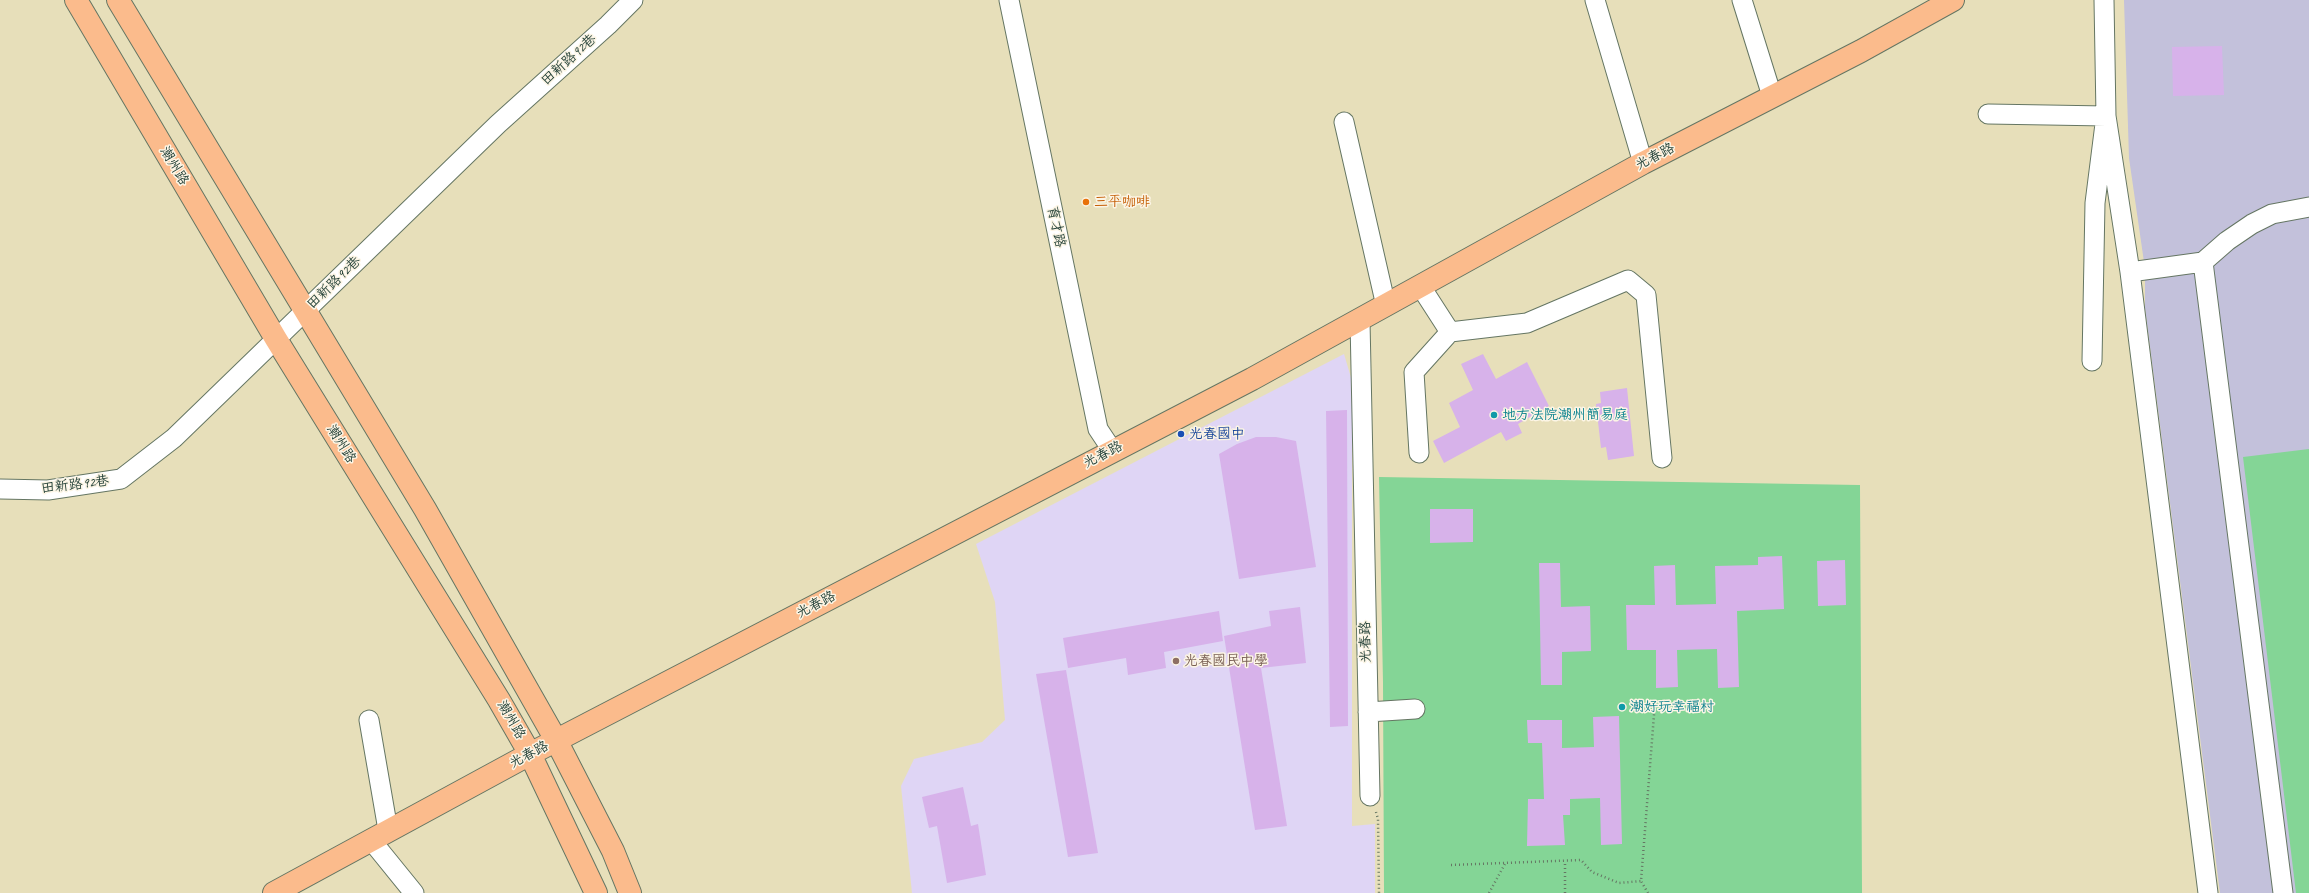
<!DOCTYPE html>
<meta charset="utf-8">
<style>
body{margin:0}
canvas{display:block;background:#e7dfba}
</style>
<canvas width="2309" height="893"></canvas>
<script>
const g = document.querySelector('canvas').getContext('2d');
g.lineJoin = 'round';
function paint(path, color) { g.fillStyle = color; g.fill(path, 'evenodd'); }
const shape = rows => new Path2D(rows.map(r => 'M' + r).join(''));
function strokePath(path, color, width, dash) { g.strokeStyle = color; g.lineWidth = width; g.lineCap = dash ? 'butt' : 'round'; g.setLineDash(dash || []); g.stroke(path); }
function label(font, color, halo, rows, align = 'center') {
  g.font = font + ' Caveat,"LXGW WenKai TC",sans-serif'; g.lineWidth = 3; g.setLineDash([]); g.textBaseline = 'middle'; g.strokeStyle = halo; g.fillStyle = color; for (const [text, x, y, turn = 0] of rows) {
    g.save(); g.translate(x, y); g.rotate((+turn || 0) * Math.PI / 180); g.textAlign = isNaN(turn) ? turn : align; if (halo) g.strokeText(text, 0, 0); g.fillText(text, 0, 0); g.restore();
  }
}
const built = shape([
 [1344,354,1352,381,1352,826,1375,824,1375,893,912,893,901,786,914,759,982,742,1005,720,995,602,976,544]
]);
const industrial = shape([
 [2124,0,2309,0,2309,893,2220,893,2145,308,2145,269,2129,158]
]);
const green = shape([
 [2309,449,2309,893,2296,893,2243,457],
 [1379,477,1860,485,1862,893,1384,893,1383,683]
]);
const building = shape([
 [2222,46,2224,95,2173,96,2172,47],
 [1483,354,1496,379,1527,362,1549,406,1518,424,1522,433,1506,441,1501,432,1444,463,1433,441,1460,427,1449,403,1473,390,1461,364],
 [1627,388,1634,456,1608,460,1606,447,1601,448,1596,404,1601,403,1600,392],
 [1347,410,1348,726,1330,727,1326,411],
 [1256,437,1276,437,1296,441,1316,567,1239,579,1219,454,1237,444],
 [1430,509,1473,509,1473,542,1430,543],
 [1782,556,1784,609,1737,611,1739,687,1718,688,1717,649,1677,650,1678,687,1656,688,1656,650,1627,650,1626,605,1655,605,1654,566,1675,565,1676,605,1716,604,1715,566,1758,565,1758,557],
 [1845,560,1846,605,1818,606,1817,561],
 [1539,563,1560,563,1561,607,1590,606,1591,651,1562,652,1562,685,1541,685],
 [1300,607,1306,663,1261,668,1287,826,1255,830,1224,636,1271,626,1269,611],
 [1219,611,1223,641,1164,652,1166,668,1128,675,1126,658,1068,668,1063,638],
 [1066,670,1098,853,1068,857,1036,674],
 [1619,716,1622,844,1601,845,1600,798,1570,799,1570,815,1563,815,1565,845,1527,846,1528,799,1544,799,1542,743,1528,743,1527,720,1562,720,1562,748,1594,747,1593,717],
 [963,787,971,826,978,824,986,875,947,883,937,826,929,828,922,797]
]);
const path = shape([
 [1376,812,1378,819,1379,893],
 [1451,865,1581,860,1592,872,1619,883,1641,881],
 [1489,893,1506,862],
 [1565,893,1565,861],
 [1648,893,1641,881,1655,702]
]);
const minor = shape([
 [1009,0,1098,429,1112,450],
 [1595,0,1643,163],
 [1742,0,1772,96],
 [2104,0,2106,116,2130,272,2208,893],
 [1988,114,2106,116,2095,203,2092,361],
 [1344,122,1386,306],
 [2203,262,2283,893],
 [2130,272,2203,262,2227,241,2252,224,2272,214,2309,207],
 [1421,287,1450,332],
 [1360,321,1370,796],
 [1419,453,1414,372,1450,332,1527,323,1628,280,1646,295,1662,458],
 [0,489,48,490,121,479,174,438,498,124,608,25,633,0],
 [1368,712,1415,709],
 [369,720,388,830],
 [371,840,414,893]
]);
const major = shape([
 [76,0,276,339,499,700,530,754,596,893],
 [118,0,425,509,556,740,613,851,630,893],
 [274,893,530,754,1252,379,1643,163,1861,51,1953,0]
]);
const markers = [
 [1086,202,4,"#e8710a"],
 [1494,415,4,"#0f9aa8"],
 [1181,434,4,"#1a4fb4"],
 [1176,661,4,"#8d6e63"],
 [1622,707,4,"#0f9aa8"]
];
const streetNames = [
 ["田新路92巷",569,60,-42],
 ["光春路",1655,157,-28],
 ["潮州路",174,166,59],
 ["育才路",1056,227,78],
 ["田新路92巷",334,283,-44],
 ["潮州路",341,444,58],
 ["光春路",1103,455,-27],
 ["田新路92巷",75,485,-7],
 ["光春路",816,605,-28],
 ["光春路",1366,642,-91],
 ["潮州路",511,720,60],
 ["光春路",529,755,-28]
];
const foodNames = [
 ["三平咖啡",1094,202]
];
const cultureNames = [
 ["地方法院潮州簡易庭",1502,415],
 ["潮好玩幸福村",1630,707]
];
const transitNames = [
 ["光春國中",1189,434]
];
const educationNames = [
 ["光春國民中學",1184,661]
];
paint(built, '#dfd5f5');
paint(industrial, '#c3c1db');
paint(green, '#84d596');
paint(building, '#d7b2ea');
strokePath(minor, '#657663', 21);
strokePath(major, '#657663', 24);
strokePath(path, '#657663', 2.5, [1, 3]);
strokePath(minor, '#fff', 19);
strokePath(major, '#fbbb8c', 22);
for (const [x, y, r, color] of markers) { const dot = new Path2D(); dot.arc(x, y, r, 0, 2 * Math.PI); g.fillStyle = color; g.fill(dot); strokePath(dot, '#fcf5e5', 1.5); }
label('14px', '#1f3d34', '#fcf5e5', streetNames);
label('14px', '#c56008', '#fcf5e5', foodNames, 'left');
label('14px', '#0d838f', '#fcf5e5', cultureNames, 'left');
label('14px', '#164399', '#fcf5e5', transitNames, 'left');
label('14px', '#785e54', '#fcf5e5', educationNames, 'left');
</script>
